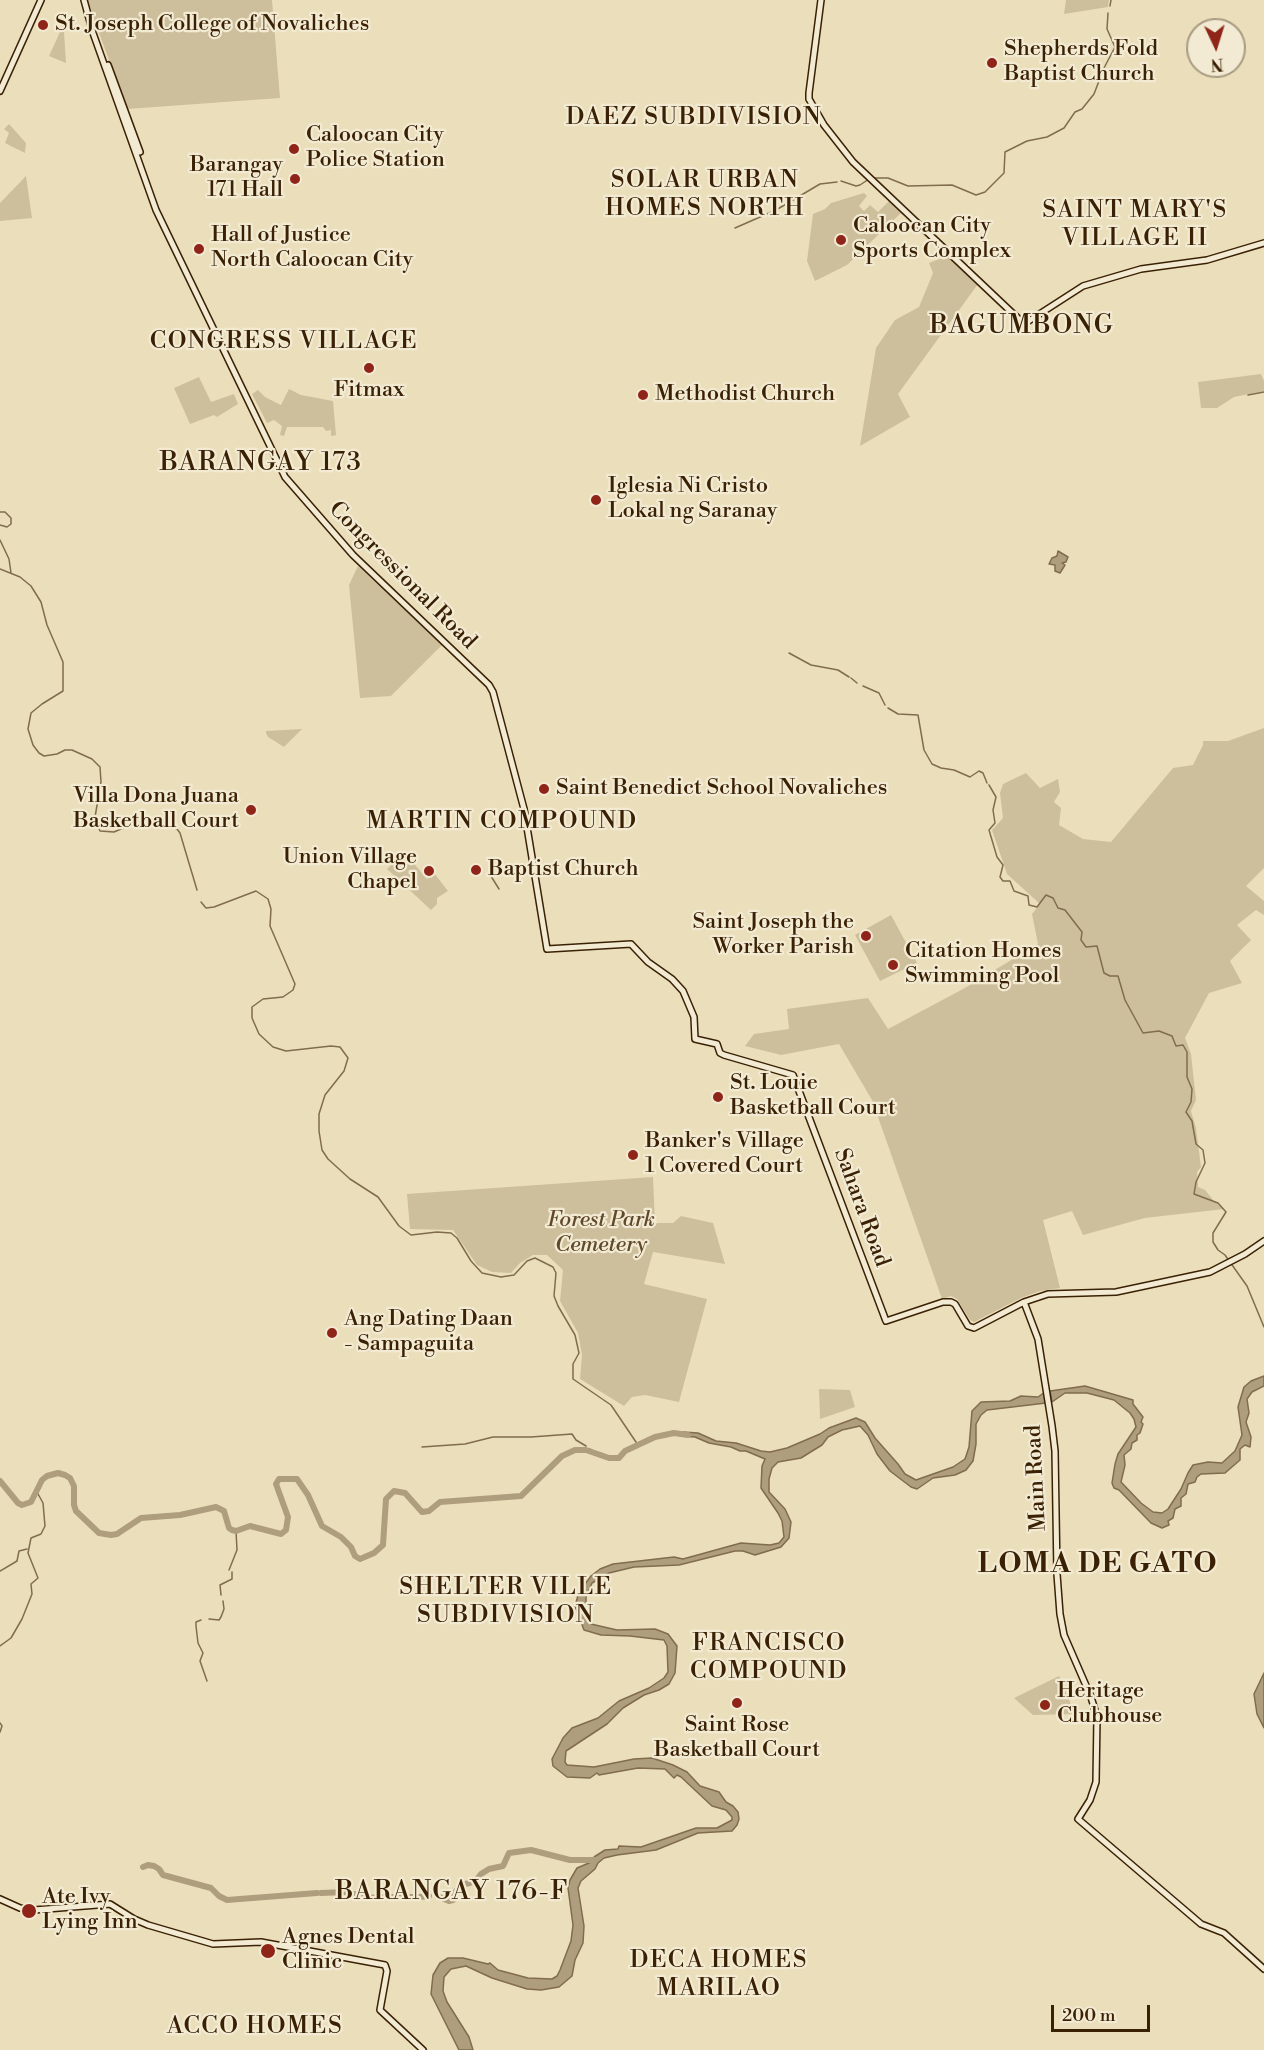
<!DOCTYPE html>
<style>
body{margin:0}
#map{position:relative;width:1264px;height:2050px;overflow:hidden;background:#ebdfbb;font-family:"Libre Bodoni",serif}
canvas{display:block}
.north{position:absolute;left:1186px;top:18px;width:60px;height:60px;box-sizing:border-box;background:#f2ead3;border:2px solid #a99a80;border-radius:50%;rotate:176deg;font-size:16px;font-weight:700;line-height:24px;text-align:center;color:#3b2104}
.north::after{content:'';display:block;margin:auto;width:21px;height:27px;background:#8f2418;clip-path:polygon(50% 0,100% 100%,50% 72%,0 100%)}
.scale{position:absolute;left:1051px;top:2005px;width:99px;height:27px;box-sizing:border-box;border:3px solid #3b2104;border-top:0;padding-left:8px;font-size:18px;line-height:21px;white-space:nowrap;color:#3b2104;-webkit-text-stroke:4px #f2ead3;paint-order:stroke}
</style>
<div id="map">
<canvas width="1264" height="2050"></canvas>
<div class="north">N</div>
<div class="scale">200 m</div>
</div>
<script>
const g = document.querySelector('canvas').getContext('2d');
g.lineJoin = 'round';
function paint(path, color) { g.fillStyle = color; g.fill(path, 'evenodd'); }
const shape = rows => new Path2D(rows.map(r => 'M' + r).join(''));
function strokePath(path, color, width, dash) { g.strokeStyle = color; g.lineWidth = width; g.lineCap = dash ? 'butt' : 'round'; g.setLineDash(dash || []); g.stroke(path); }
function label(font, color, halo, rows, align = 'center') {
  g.font = font + ' "Libre Bodoni",serif'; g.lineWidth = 4.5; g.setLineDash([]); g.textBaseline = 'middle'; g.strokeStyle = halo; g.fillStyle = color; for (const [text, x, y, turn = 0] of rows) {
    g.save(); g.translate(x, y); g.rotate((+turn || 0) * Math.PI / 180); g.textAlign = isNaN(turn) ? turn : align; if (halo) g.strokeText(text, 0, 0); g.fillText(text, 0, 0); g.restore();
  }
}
const green = shape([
 [87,0,272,0,280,98,127,109],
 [1066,0,1109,0,1108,7,1064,14],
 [60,32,64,32,66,63,49,56],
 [9,124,26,143,25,153,5,143,9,133,4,129],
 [26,176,32,218,0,221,0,203],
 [864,193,867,196,859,206,864,211,870,205,878,212,889,201,901,213,847,265,815,281,807,261,813,214,825,209,831,203],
 [947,256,978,284,898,394,910,417,860,446,876,348,895,320,919,307,933,273,929,263],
 [1261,374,1264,381,1264,391,1234,397,1217,408,1201,408,1198,382],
 [199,377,211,402,234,394,238,404,217,417,214,415,190,424,174,388],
 [289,389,301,395,333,401,336,435,331,436,331,430,326,431,323,427,287,427,284,436,280,435,282,426,274,420,267,423,252,394,258,390,265,397,281,405],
 [358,566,442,645,391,696,360,698,349,585],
 [1264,728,1264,868,1246,886,1264,901,1264,915,1256,910,1237,925,1251,940,1230,961,1242,983,1209,993,1185,1038,1191,1054,1196,1100,1191,1111,1196,1128,1201,1167,1197,1172,1198,1187,1205,1190,1214,1201,1224,1209,1145,1218,1083,1235,1072,1211,1043,1220,1060,1288,1040,1291,1021,1298,974,1322,970,1320,957,1299,951,1296,942,1299,872,1100,839,1044,781,1055,745,1046,754,1034,789,1029,787,1009,868,998,888,1029,963,989,1038,944,1032,914,1040,904,1007,874,992,830,1003,818,1000,793,1003,784,1026,773,1040,788,1058,779,1060,792,1054,802,1061,808,1059,825,1083,839,1111,842,1173,768,1193,765,1203,745,1203,741,1228,741],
 [302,729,284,747,268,737,266,733,266,731],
 [404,852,427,879,434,873,448,891,437,898,437,904,431,910,387,869],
 [891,915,917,963,880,981,855,935],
 [653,1177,655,1223,673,1223,681,1216,713,1223,725,1264,653,1252,644,1284,707,1299,679,1402,645,1395,632,1397,624,1406,580,1379,582,1355,578,1333,560,1301,563,1270,547,1255,533,1255,520,1263,511,1273,492,1272,477,1265,453,1230,410,1229,407,1194],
 [819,1389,850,1390,855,1407,820,1419],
 [1059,1676,1075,1714,1033,1715,1014,1698]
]);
const water = shape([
 [1058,551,1068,557,1066,562,1062,563,1065,565,1060,573,1055,571,1055,565,1049,564,1052,558,1057,556,1058,551],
 [1264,1376,1264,1386,1252,1392,1247,1399,1249,1413,1246,1422,1251,1437,1250,1447,1245,1445,1240,1449,1240,1460,1225,1473,1201,1474,1197,1477,1195,1482,1188,1484,1186,1494,1181,1498,1181,1506,1175,1509,1173,1518,1168,1521,1169,1525,1162,1528,1151,1523,1119,1490,1114,1488,1112,1483,1115,1464,1118,1454,1136,1427,1134,1419,1130,1413,1114,1400,1087,1393,1065,1393,1052,1402,1050,1391,1085,1386,1133,1400,1133,1404,1143,1417,1141,1422,1143,1424,1140,1433,1137,1435,1137,1440,1132,1443,1131,1449,1124,1455,1125,1465,1121,1482,1141,1503,1153,1512,1162,1513,1168,1509,1181,1489,1188,1473,1193,1465,1208,1462,1222,1463,1235,1451,1242,1435,1238,1407,1244,1387,1251,1381,1264,1376],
 [1045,1392,1046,1403,987,1410,981,1415,976,1424,976,1444,973,1461,966,1470,955,1475,933,1478,917,1489,911,1487,890,1471,877,1454,868,1435,860,1426,842,1430,828,1437,822,1445,809,1453,801,1458,778,1462,772,1468,769,1479,769,1492,785,1509,791,1522,789,1538,781,1547,755,1555,743,1551,735,1551,679,1565,634,1567,609,1573,592,1583,586,1597,586,1616,591,1624,617,1630,655,1629,668,1634,677,1646,675,1673,669,1684,659,1690,644,1695,623,1708,607,1724,566,1751,565,1762,567,1765,594,1767,634,1759,652,1758,673,1765,687,1772,700,1786,719,1792,726,1802,733,1806,738,1812,739,1819,737,1825,732,1831,698,1833,656,1850,617,1855,604,1858,598,1863,595,1869,581,1881,578,1888,584,1926,583,1943,575,1960,572,1976,559,1987,541,1990,527,1989,492,1978,466,1966,451,1969,444,1977,443,1991,447,2002,469,2037,473,2050,459,2050,431,1994,433,1975,440,1963,448,1958,463,1958,488,1964,490,1963,498,1970,528,1978,552,1979,557,1976,560,1970,571,1941,573,1925,568,1888,570,1880,577,1868,596,1860,594,1857,605,1850,618,1849,619,1846,641,1847,696,1828,717,1828,732,1820,732,1817,726,1810,712,1806,681,1777,677,1775,674,1778,665,1769,638,1768,599,1775,597,1773,590,1778,567,1777,553,1766,552,1759,563,1738,572,1728,598,1718,619,1701,649,1688,664,1678,668,1672,667,1646,664,1640,630,1636,601,1635,584,1630,575,1606,579,1592,591,1576,600,1569,613,1564,674,1557,683,1559,741,1543,770,1545,779,1543,784,1537,782,1521,778,1513,761,1488,762,1466,765,1459,746,1451,740,1451,731,1447,709,1443,695,1437,682,1436,683,1432,698,1433,716,1441,736,1443,761,1451,770,1452,787,1448,820,1434,829,1428,856,1418,865,1422,875,1438,898,1464,905,1474,916,1480,953,1467,965,1459,969,1447,972,1411,981,1402,1010,1401,1021,1396,1038,1397,1045,1392],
 [1264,1673,1264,1728,1257,1714,1254,1694,1264,1673]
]);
const stream = shape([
 [1110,6,1111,0],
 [874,178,888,178,908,186,952,185,976,195,985,192,1004,173,1005,152,1027,141,1047,137,1064,128,1075,112,1082,109,1094,94,1104,68,1115,47,1107,29,1108,13],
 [841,181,856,186,860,185,869,179],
 [735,228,776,210,820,184,837,182],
 [1248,395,1264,392],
 [0,512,5,512,11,518,11,524,7,527,0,525],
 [0,540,9,559,11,573],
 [0,569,20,577,31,586,41,602,47,625,63,662,63,691,42,704,31,713,28,729,33,745,39,753,44,756,57,754,65,750,72,750,92,759,100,767,101,782,95,817,100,831,114,832,130,825,157,820,177,829,180,833,197,890],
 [789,653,811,665,838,670,849,677],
 [851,678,857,683],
 [863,686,879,693,885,705],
 [888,708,898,714,918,715,924,750,932,764,941,768,954,770,970,777,979,771,983,773,987,783],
 [989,785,996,797,993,810,995,823,989,830,997,857,1003,865,1000,877,1003,881,1010,881,1014,891,1028,896,1029,905,1037,907,1046,895,1053,898,1058,908,1065,910,1082,932,1081,940,1086,947,1097,946,1104,973,1110,976,1118,976,1125,1000,1143,1033,1159,1031,1172,1036,1176,1046,1183,1045,1187,1052,1187,1077,1192,1089,1191,1102,1186,1112,1192,1121,1196,1144,1203,1150,1205,1163,1196,1182,1194,1194,1218,1203,1226,1212,1213,1233,1213,1242,1218,1250,1225,1255,1247,1286,1264,1327],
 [489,873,499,889],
 [201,902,206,908,214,907,256,891,268,899,271,909,270,926,295,984,293,990,283,997,263,999,252,1007,252,1018,259,1034,273,1047,286,1051,331,1046,340,1047,348,1058,344,1071,325,1095,319,1114,319,1131,322,1150,328,1159,350,1179,378,1197,399,1226,411,1235,437,1232,451,1233,457,1238,471,1261,482,1273,501,1277,514,1275,527,1261,535,1258,553,1267,556,1273,554,1296,558,1306,575,1335,579,1353,573,1364,573,1379,611,1405,638,1445],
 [422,1447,465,1444,493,1437,531,1437,572,1434,576,1440,586,1446],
 [590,1449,592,1452],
 [229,1570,237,1550,236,1531],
 [0,1571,17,1561,19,1551,27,1549],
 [221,1595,220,1585,232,1579,232,1572],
 [209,1619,219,1620,221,1617,224,1609,223,1601],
 [201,1620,196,1622,196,1626,198,1643,203,1653,200,1661,207,1681],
 [0,1646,11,1638,22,1619,32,1594,31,1584,38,1578,28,1553,31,1538,41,1534,45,1526,43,1503,37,1492],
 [0,1723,2,1726,0,1732]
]);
const river = shape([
 [0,1481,18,1503,22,1505,31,1502,42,1480,47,1476,58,1473,65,1475,70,1478,74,1486,74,1505,76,1511,99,1533,111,1535,117,1534,141,1518,180,1515,216,1507,224,1511,229,1528,232,1530,236,1531,250,1526,281,1534,286,1530,288,1517,276,1484,279,1479,297,1479,308,1495,322,1526,341,1537,351,1547,355,1556,360,1559,374,1553,383,1545,386,1499,394,1491,405,1493,422,1512,429,1511,440,1502,521,1496,562,1456,575,1450,586,1450,609,1458,619,1458,625,1451,655,1437,674,1433,688,1435],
 [143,1867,148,1865,154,1866,159,1869,163,1875,211,1888,219,1896,227,1900,317,1893],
 [474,1883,481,1874,489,1869,503,1866,509,1853,531,1850,570,1860,595,1860],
 [321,1893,346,1892],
 [350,1893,357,1895],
 [437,1896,449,1901,453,1900,456,1891,465,1884,470,1883],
 [390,1897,403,1897],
 [405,1897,417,1897],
 [420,1897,429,1896],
 [363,1898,388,1897]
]);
const secondary = shape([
 [84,0,93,33,156,210,285,477,353,555,489,685,493,692,524,809,547,949,631,944,648,962,672,979,683,991,694,1017,695,1039,717,1044,720,1053,724,1055,793,1075,886,1321,943,1302,951,1302,955,1304,968,1326,974,1328,1024,1302,1048,1294,1116,1292,1210,1272,1245,1254,1264,1241],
 [821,0,809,93,809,99,824,125,853,162,1024,324,1083,286,1141,269,1207,260,1264,243],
 [108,65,140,152],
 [0,91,41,0],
 [1024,1302,1038,1339,1052,1426,1055,1451,1057,1574,1060,1614,1064,1635,1091,1697,1097,1717,1096,1782,1090,1800,1078,1819,1201,1924,1224,1933,1264,1969],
 [0,1899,20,1908,34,1910,110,1904,134,1919,148,1925,213,1944,261,1942,385,1965,387,1971,380,2010,423,2050]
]);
const markers = [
 [43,25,6,"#8f2418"],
 [992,63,6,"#8f2418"],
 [294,149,6,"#8f2418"],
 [295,179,6,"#8f2418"],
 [841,240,6,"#8f2418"],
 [199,249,6,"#8f2418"],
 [369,368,6,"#8f2418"],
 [643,395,6,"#8f2418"],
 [596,500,6,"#8f2418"],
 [544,789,6,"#8f2418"],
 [251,810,6,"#8f2418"],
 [476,870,6,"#8f2418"],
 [429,871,6,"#8f2418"],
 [866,936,6,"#8f2418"],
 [893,965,6,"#8f2418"],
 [718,1097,6,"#8f2418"],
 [633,1155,6,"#8f2418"],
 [332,1333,6,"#8f2418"],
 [737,1703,6,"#8f2418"],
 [1045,1705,6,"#8f2418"],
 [29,1911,8,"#8f2418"],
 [268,1951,8,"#8f2418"]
];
const poiNames = [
 ["St. Joseph College of Novaliches",55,25],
 ["Shepherds Fold",1004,50],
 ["Baptist Church",1004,75],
 ["Caloocan City",306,136],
 ["Police Station",306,161],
 ["Barangay",283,166,"right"],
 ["171 Hall",283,191,"right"],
 ["Caloocan City",853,227],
 ["Sports Complex",853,252],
 ["Hall of Justice",211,236],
 ["North Caloocan City",211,261],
 ["Fitmax",369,391,"center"],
 ["Methodist Church",655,395],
 ["Iglesia Ni Cristo",608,487],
 ["Lokal ng Saranay",608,512],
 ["Saint Benedict School Novaliches",556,789],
 ["Villa Dona Juana",239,797,"right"],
 ["Basketball Court",239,822,"right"],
 ["Union Village",417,858,"right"],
 ["Chapel",417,883,"right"],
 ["Baptist Church",488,870],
 ["Saint Joseph the",854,923,"right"],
 ["Worker Parish",854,948,"right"],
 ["Citation Homes",905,952],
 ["Swimming Pool",905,977],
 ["St. Louie",730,1084],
 ["Basketball Court",730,1109],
 ["Banker's Village",645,1142],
 ["1 Covered Court",645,1167],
 ["Ang Dating Daan",344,1320],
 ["- Sampaguita",344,1345],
 ["Heritage",1057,1692],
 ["Clubhouse",1057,1717],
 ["Saint Rose",737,1726,"center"],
 ["Basketball Court",737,1751,"center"],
 ["Ate Ivy",42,1898],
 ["Lying Inn",42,1923],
 ["Agnes Dental",282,1938],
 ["Clinic",282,1963]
];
const streetNames = [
 ["Congressional Road",402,576,45],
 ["Sahara Road",861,1208,70],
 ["Main Road",1037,1478,-93]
];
const parkNames = [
 ["Forest Park",601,1221],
 ["Cemetery",601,1246]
];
const neighbourhoodNames = [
 ["DAEZ SUBDIVISION",694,118],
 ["SOLAR URBAN",705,181],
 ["HOMES NORTH",705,209],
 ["SAINT MARY'S",1135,211],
 ["VILLAGE II",1135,239],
 ["CONGRESS VILLAGE",284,342],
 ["MARTIN COMPOUND",502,822],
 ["SHELTER VILLE",506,1588],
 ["SUBDIVISION",506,1616],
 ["FRANCISCO",769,1644],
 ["COMPOUND",769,1672],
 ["DECA HOMES",719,1961],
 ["MARILAO",719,1989],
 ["ACCO HOMES",255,2027]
];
const quarterNames = [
 ["BAGUMBONG",1022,327],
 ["BARANGAY 173",261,464],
 ["BARANGAY 176-F",452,1893]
];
const districtNames = [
 ["LOMA DE GATO",1098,1565]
];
paint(green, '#cdbf9c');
paint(water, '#af9e7d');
strokePath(water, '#816c4d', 1.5);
strokePath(stream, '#816c4d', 1.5);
strokePath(river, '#af9e7d', 6);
strokePath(secondary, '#3b2104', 8);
strokePath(secondary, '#f2ead3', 5);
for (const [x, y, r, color] of markers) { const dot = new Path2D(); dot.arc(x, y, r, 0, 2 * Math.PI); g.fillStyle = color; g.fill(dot); strokePath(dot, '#f2ead3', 2); }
label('22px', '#3b2104', '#f2ead3', poiNames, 'left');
label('22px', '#3b2104', '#f2ead3', streetNames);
label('italic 22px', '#60482a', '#f2ead3', parkNames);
g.letterSpacing = '1.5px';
label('24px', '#3b2104', '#f2ead3', neighbourhoodNames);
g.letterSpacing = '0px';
g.letterSpacing = '1.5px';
label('26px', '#3b2104', '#f2ead3', quarterNames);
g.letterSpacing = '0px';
g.letterSpacing = '1.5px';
label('bold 28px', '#3b2104', '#f2ead3', districtNames);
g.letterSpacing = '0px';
</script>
